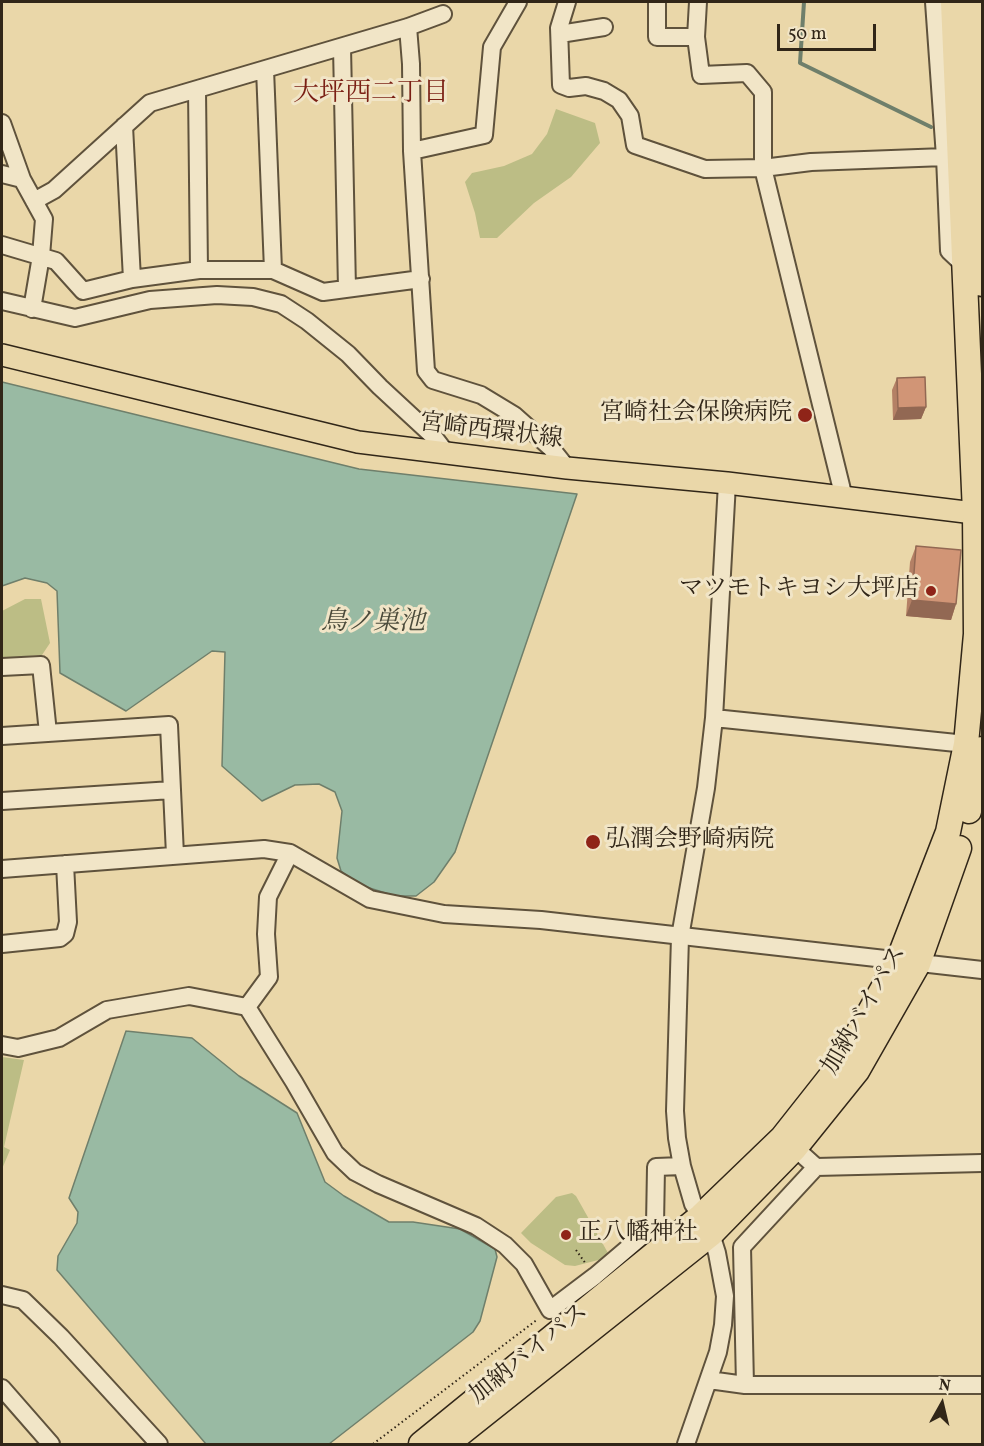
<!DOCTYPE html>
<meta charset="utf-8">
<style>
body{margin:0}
#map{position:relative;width:984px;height:1446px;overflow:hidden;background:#ead7a9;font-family:Vollkorn,serif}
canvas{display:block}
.frame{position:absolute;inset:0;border:3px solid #312618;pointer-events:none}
.north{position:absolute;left:912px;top:1374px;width:60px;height:60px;-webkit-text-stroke:4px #f1e5c7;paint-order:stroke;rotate:8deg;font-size:16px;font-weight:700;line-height:24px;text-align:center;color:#312618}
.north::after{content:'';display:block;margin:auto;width:21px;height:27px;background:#312618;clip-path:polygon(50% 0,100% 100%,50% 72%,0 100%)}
.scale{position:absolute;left:777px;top:24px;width:99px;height:27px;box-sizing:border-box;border:3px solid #312618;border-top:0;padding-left:8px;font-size:18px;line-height:21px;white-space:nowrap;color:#312618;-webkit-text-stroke:4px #f1e5c7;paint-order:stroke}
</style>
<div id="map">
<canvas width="984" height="1446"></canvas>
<div class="frame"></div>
<div class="north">N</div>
<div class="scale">50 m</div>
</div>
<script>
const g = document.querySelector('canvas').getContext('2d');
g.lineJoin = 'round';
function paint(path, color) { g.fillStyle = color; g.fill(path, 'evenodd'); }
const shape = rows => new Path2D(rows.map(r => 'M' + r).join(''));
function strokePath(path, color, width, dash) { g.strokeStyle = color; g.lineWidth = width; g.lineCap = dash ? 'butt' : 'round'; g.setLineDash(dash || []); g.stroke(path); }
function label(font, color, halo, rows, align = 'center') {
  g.font = font + ' Vollkorn,"Noto Serif JP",serif'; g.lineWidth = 6; g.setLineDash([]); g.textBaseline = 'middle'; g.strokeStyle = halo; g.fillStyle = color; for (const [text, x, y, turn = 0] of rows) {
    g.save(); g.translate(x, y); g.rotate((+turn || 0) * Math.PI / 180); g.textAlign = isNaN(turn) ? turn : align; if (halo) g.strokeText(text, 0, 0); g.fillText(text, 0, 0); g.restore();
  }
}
const green = shape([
 [556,109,595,123,600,143,571,177,534,203,497,238,480,238,475,213,465,182,472,173,504,166,532,154,547,134],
 [25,599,41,599,50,643,42,655,2,658,2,611],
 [2,1057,24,1060,4,1147,10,1150,2,1169],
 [572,1193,576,1196,608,1253,606,1258,575,1266,565,1265,531,1243,521,1233,556,1197]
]);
const water = shape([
 [2,382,359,469,577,494,455,852,434,882,416,896,395,896,360,885,341,871,337,858,342,811,335,792,319,784,295,785,262,801,222,766,225,652,212,651,126,711,60,673,57,591,47,583,25,578,2,586,2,382],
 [126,1031,192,1038,239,1076,297,1113,325,1182,344,1196,389,1222,413,1222,460,1229,495,1249,497,1257,480,1321,473,1332,329,1444,206,1444,57,1270,58,1256,77,1223,78,1212,69,1198,126,1031]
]);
const stream = shape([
 [804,2,800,63,931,127]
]);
const path = shape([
 [576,1250,586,1264],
 [373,1444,538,1319]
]);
const minor = shape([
 [567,2,559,28,561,85,569,88,586,86,604,91,619,100,630,116,635,145,705,169,763,168,811,162,945,157],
 [657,2,657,37,696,37],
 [698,2,696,37,701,75,747,73,763,92,763,168,844,498],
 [934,2,945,157,949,251,965,266],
 [408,27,411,64,412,151,426,371,433,380,481,395,514,415,551,448,567,468],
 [560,34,604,27],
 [342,47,347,289],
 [265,69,273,270],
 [197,90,199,270],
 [2,123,22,179,44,219,41,256,32,309],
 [124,126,132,279],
 [412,151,484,135,492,47,518,2],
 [2,174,22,179],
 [34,201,54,190,150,103,408,27,443,14],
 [2,245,56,261,83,291,132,279,199,270,273,270,323,292,421,279],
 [2,301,75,318,150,300,217,295,253,297,281,304,307,321,348,354,380,387,434,437,447,454],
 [2,667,41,665,48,733],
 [714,718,966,744],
 [2,736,169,725,175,855],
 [2,801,172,790],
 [2,869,264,849,290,853,370,899,444,914,541,920,982,970],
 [2,944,60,938,65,934,68,922,65,864],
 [247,1007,269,977,266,934,268,897,290,853],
 [2,1045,18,1048,59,1038,107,1010,189,996,247,1007,294,1082,335,1153,355,1172,378,1184,476,1226,505,1245,524,1264,550,1310,595,1276,655,1225,656,1167,682,1166],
 [795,1148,816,1167,982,1163],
 [2,1295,23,1300,61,1337,159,1444],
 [709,1380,745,1385,982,1385],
 [745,1385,742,1247,816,1167],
 [2,1388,51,1444],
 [686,1444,718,1352,723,1325,725,1296,717,1253,711,1234,693,1204,682,1166,677,1138,675,1111,680,937,706,788,714,718,727,483]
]);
const major = shape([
 [2,355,358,442,567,468,727,483,982,514]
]);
const highway = shape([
 [970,2,982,284],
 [969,811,982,749],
 [421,1444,701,1216,782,1138,842,1062,898,961,948,832,966,744,976,634,975,513,953,2],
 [447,1444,711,1234,795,1148,857,1071,918,964,959,848]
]);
const wall = shape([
 [897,378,926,407,921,419,893,420,892,390],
 [916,546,956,604,951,620,906,616,910,562]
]);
const shadedWall = shape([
 [926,407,921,419,893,420,898,408],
 [912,600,956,604,951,620,906,616]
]);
const building = shape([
 [925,377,926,407,898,408,897,378,925,377],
 [916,546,961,550,956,604,912,600,916,546]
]);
const markers = [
 [805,415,8,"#8f2418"],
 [931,591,6,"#8f2418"],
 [593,842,8,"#8f2418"],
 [566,1235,6,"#8f2418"]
];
const poiNames = [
 ["宮崎社会保険病院",792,415],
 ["マツモトキヨシ大坪店",919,591],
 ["弘潤会野崎病院",606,842,"left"],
 ["正八幡神社",578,1235,"left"]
];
const streetNames = [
 ["宮崎西環状線",491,433,7],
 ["加納バイパス",866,1011,-60],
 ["加納バイパス",530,1355,-39]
];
const neighbourhoodNames = [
 ["大坪西二丁目",371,95]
];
const waterNames = [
 ["鳥ノ巣池",373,624]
];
paint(green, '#bcbd85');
paint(water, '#99baa3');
strokePath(water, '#6f7f6b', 1.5);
strokePath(stream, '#6f7f6b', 4);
strokePath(minor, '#5f523c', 20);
strokePath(major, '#312618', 24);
strokePath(highway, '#312618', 27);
strokePath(path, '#312618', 2, [1.5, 3]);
strokePath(minor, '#f1e5c7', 16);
strokePath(major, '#ead7a9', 21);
strokePath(highway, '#ead7a9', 24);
paint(wall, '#b48065');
paint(shadedWall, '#926853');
paint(building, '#d19576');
strokePath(building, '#926853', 1.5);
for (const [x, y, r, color] of markers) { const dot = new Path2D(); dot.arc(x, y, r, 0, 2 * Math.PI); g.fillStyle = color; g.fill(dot); strokePath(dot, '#f1e5c7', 2); }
label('24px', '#312618', '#f1e5c7', poiNames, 'right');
label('24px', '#312618', '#f1e5c7', streetNames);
label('26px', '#7a1f14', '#f1e5c7', neighbourhoodNames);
label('italic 26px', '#4b4b3b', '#f1e5c7', waterNames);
</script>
